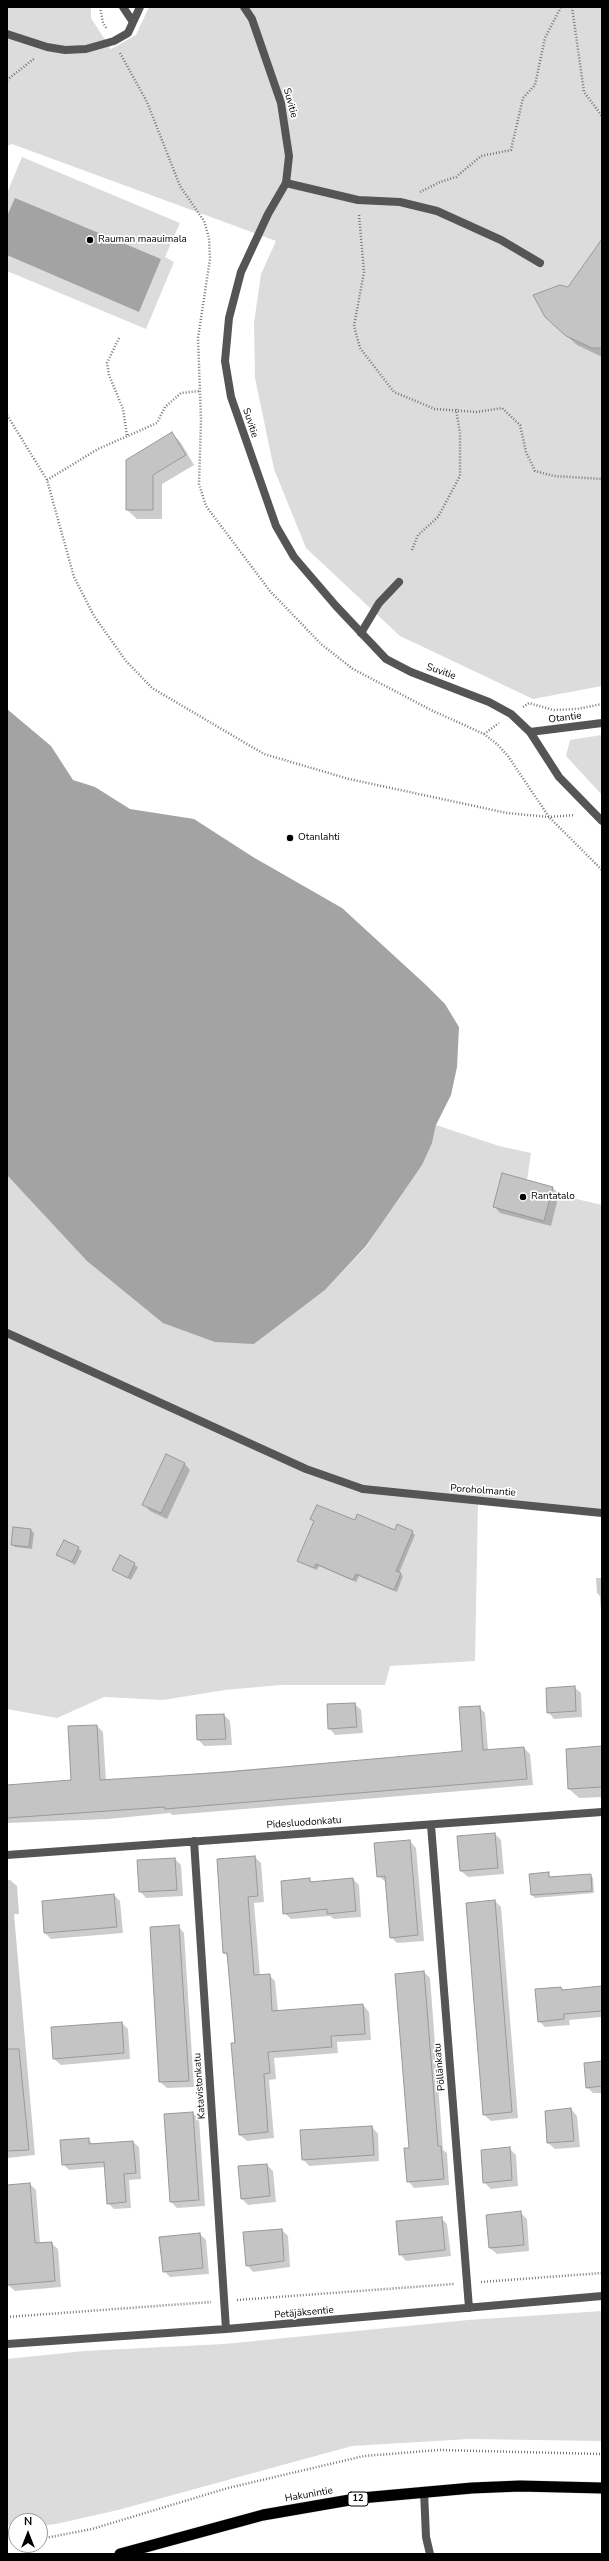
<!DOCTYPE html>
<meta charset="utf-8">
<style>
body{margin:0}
#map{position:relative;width:609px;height:2561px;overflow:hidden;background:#fff;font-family:"Nunito Sans",sans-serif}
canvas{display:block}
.frame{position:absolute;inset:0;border:8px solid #000;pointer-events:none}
.north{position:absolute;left:8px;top:2513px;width:40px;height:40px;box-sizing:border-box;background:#fff;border:1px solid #999;border-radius:50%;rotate:0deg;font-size:11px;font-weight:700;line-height:16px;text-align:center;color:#000}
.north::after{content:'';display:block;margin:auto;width:14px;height:18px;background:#000;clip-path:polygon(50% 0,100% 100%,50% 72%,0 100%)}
</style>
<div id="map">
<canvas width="609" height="2561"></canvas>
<div class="frame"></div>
<div class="north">N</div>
</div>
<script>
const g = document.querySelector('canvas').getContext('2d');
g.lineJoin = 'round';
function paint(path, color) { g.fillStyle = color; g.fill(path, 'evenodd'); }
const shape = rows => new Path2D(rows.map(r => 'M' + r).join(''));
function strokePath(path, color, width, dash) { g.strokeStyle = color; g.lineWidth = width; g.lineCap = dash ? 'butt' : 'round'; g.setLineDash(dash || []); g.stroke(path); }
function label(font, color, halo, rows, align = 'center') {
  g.font = font + ' "Nunito Sans",sans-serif'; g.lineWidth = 3.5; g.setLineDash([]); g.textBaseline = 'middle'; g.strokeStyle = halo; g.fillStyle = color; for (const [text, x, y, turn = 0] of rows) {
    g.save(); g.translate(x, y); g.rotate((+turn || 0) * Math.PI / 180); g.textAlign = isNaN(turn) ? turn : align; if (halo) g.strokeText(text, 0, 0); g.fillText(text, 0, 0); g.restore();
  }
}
const green = shape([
 [7,7,91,7,91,18,111,49,136,35,149,7,602,7,602,686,533,699,400,636,306,548,274,469,255,378,254,323,261,274,276,241,12,144,7,146],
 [22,157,180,223,165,257,174,262,146,329,7,271,7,193],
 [602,735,602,795,566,756,570,740],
 [436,1125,499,1146,531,1153,526,1187,602,1205,602,1513,478,1502,475,1661,390,1666,385,1685,281,1685,225,1690,163,1700,104,1697,57,1718,7,1709,7,1175,31,1198,254,1344,325,1290,367,1246,432,1143],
 [602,2311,602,2441,469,2439,352,2446,118,2510,56,2524,40,2526,40,2521,16,2521,16,2526,7,2525,7,2359,84,2351,224,2344,468,2320]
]);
const water = shape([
 [15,198,161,259,139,312,7,255,7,216],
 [7,709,51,746,73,780,95,787,130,809,194,819,253,857,342,908,426,985,445,1004,459,1027,457,1067,451,1095,436,1125,432,1143,422,1165,366,1246,325,1290,254,1344,215,1342,163,1323,87,1261,7,1175]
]);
const shadow = shape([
 [602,256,602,357,577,345,556,326,568,288],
 [172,433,181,443,194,465,162,484,162,519,137,519,127,510],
 [503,1175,553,1188,559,1194,551,1226,500,1213,494,1206],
 [184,1463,190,1470,167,1519,150,1511,144,1505],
 [312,1519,355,1521,396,1531,412,1532,415,1535,399,1573,403,1576,397,1592,359,1576,356,1582,319,1566,317,1570,301,1563,298,1560,315,1522],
 [31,1530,34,1533,32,1549,15,1547,12,1544],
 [64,1541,82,1551,75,1565,58,1555],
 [120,1556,138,1567,131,1580,113,1570],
 [596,1578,602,1578,602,1624,600,1596,597,1593],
 [574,1687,581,1693,582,1717,554,1719,548,1712],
 [355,1704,361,1710,363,1733,335,1735,329,1728],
 [479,1707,485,1713,488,1750,524,1748,530,1754,533,1785,172,1815,170,1813,108,1819,7,1823,7,1786,72,1781,97,1726,103,1732,106,1781,463,1752],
 [224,1715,230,1721,232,1745,204,1746,198,1739,197,1716],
 [602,1747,602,1797,579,1798,569,1789,567,1750],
 [495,1834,501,1840,504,1874,468,1877,461,1871],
 [410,1841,416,1848,424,1941,397,1943,391,1937,386,1882,378,1876],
 [255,1857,261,1863,264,1902,254,1903,260,1976,269,1975,275,1981,278,2011,363,2005,369,2012,371,2040,337,2042,338,2053,274,2058,276,2079,269,2080,274,2138,247,2141,240,2135,229,1957,224,1953],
 [175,1859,181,1865,183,1896,146,1898,140,1891],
 [548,1873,551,1878,590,1875,593,1878,594,1893,535,1898,532,1895],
 [309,1879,313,1883,353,1879,359,1885,361,1917,334,1919,330,1916,291,1919,284,1913],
 [7,1880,10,1880,17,1886,19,1914,14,1914,35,2155,7,2158],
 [114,1895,120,1901,123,1933,51,1939,45,1933,43,1902],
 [495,1901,501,1907,518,2118,491,2121,484,2115,467,1903],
 [178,1926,184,1933,194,2087,167,2088,160,2082,151,1928],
 [424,1972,430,1978,443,2150,447,2153,449,2185,414,2188,408,2181],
 [602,1987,602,2017,569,2020,570,2025,545,2027,539,2021,561,1988,564,1990],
 [122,2023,128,2029,130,2059,61,2065,54,2059,52,2028],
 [602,2062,602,2093,593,2093,587,2087],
 [571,2109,577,2116,580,2147,555,2149,548,2143],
 [192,2113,199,2119,205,2206,177,2208,171,2202,165,2115],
 [372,2127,378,2134,379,2161,309,2166,303,2159],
 [88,2139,94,2145,133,2142,139,2147,141,2179,129,2180,131,2208,114,2209,108,2203,105,2167,69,2170,63,2164],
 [509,2148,516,2155,518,2186,491,2189,484,2182],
 [267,2165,273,2171,276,2202,248,2205,242,2199,240,2167],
 [30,2184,36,2190,40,2244,51,2243,58,2249,61,2287,15,2291,8,2285,7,2186],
 [520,2212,527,2219,529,2251,497,2254,490,2248],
 [441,2218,447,2224,451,2256,406,2261,400,2254],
 [282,2230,288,2236,290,2267,253,2272,247,2265],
 [200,2234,206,2240,209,2274,170,2277,164,2271]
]);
const building = shape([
 [602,239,602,348,592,348,566,336,545,317,533,295,560,285,568,287,602,239],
 [172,432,186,455,153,475,153,510,126,510,126,460,172,432],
 [502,1173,553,1187,544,1221,493,1207,502,1173],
 [166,1454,185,1463,161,1513,142,1505,166,1454],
 [317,1505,355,1520,357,1514,395,1530,397,1524,413,1531,396,1571,401,1573,394,1590,356,1574,353,1580,316,1564,314,1568,297,1561,314,1521,310,1519,317,1505],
 [13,1527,31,1529,29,1547,11,1545,13,1527],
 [64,1540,79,1547,72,1562,56,1555,64,1540],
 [120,1555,135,1563,128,1578,112,1570,120,1555],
 [575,1686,576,1711,547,1713,546,1688,575,1686],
 [355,1703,357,1727,328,1729,327,1704,355,1703],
 [480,1706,483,1750,524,1747,527,1779,165,1809,165,1807,7,1818,7,1785,71,1780,68,1726,97,1725,100,1780,227,1772,462,1751,459,1707,480,1706],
 [224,1714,226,1739,197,1740,196,1715,224,1714],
 [602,1746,602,1787,568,1789,566,1749,602,1746],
 [495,1833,498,1868,460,1871,457,1836,495,1833],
 [410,1840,418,1935,390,1938,385,1876,377,1877,374,1843,410,1840],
 [255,1856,258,1896,248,1897,254,1975,270,1974,272,2011,363,2004,365,2034,331,2036,332,2047,268,2052,270,2073,264,2074,268,2132,239,2135,231,2043,235,2043,227,1953,223,1953,217,1859,255,1856],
 [175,1858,177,1890,139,1892,137,1860,175,1858],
 [549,1872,549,1877,591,1874,592,1891,531,1895,529,1874,549,1872],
 [310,1878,310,1882,353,1878,356,1911,327,1914,327,1909,283,1914,281,1881,310,1878],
 [114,1894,117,1927,44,1933,42,1901,114,1894],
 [495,1900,512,2112,483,2115,466,1903,495,1900],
 [179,1925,189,2081,159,2082,150,1927,179,1925],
 [424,1971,438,2146,441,2146,444,2179,407,2182,404,2148,409,2148,395,1974,424,1971],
 [602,1986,602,2011,564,2014,564,2019,538,2022,535,1989,561,1987,562,1990,602,1986],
 [122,2022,124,2053,53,2059,51,2027,122,2022],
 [7,2049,19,2049,29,2150,7,2151,7,2049],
 [602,2061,602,2086,586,2088,584,2063,602,2061],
 [571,2108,574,2141,547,2143,545,2111,571,2108],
 [193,2112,199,2200,170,2202,164,2114,193,2112],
 [372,2126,374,2155,302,2160,300,2130,372,2126],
 [89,2138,89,2144,133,2141,136,2173,124,2174,126,2202,107,2204,104,2162,62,2165,60,2140,89,2138],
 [510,2147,512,2180,483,2183,481,2150,510,2147],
 [267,2164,270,2196,241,2199,238,2166,267,2164],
 [30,2183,35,2243,52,2242,55,2281,7,2285,7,2185,30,2183],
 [521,2211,524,2245,489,2248,486,2215,521,2211],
 [442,2217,445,2250,399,2255,396,2221,442,2217],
 [282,2229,284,2261,246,2266,243,2232,282,2229],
 [200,2233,203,2268,163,2272,159,2237,200,2233]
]);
const path = shape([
 [100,7,103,23,107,29],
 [572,7,584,92,602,116],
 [120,53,147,102,180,186,204,221,209,238,210,259,198,338,201,420,199,484,206,506,270,591,321,644,353,669,431,710,484,734,498,745,508,756,549,817,602,870],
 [7,80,35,58],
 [420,192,440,182,456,177,481,156,511,150,523,98,535,85,545,38,561,7],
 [359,215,364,272,354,326,360,348,394,392,435,409,477,412,502,408,520,425,526,452,535,471,554,476,602,479],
 [119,338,107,363,109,375,123,409,127,436],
 [7,415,47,480,74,577,94,616,126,661,152,688,264,754,349,779,507,813,549,817,575,815],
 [47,480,98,449,157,423,165,407,181,393,200,391],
 [412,550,418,535,438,517,460,476,460,433,456,409],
 [523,707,529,703,553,710,577,709,602,704],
 [484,734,499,723],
 [481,2282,602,2273],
 [237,2300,454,2284],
 [7,2317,211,2302],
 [7,2539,16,2540],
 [40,2539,92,2529,228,2488,364,2456,439,2450,602,2454]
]);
const service = shape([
 [123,7,133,22],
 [7,34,47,47,65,50,86,49,114,41,128,33,140,7],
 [286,183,358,200,400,202,437,211,501,240,540,263],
 [361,633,379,603,399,582],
 [7,1333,306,1469,363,1489],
 [424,2491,426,2537,430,2554]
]);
const minor = shape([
 [244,7,252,19,281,103,289,156,286,183,268,214,241,272,229,318,225,361,231,397,276,526,294,557,336,606,386,659,411,672,489,702,511,714,530,732,559,777,602,821],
 [530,732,602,723],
 [363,1489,602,1513],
 [431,1825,469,2308],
 [194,1841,226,2329],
 [7,1855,602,1812],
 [7,2344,226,2329,602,2296]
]);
const trunk = shape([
 [120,2554,263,2515,361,2498,472,2488,520,2486,602,2488]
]);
const markers = [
 [90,240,4,"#000"],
 [290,838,4,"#000"],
 [523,1197,4,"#000"]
];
const shields = [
 [358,2499,20]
];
const shieldNames = [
 ["12",358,2499]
];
const streetNames = [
 ["Suvitie",290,103,75],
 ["Suvitie",250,423,72],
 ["Suvitie",441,672,19],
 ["Otantie",565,718,-7],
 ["Poroholmantie",483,1491,4],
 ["Pidesluodonkatu",304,1823,-4],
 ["Pöllänkatu",440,2067,-95],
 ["Katavistonkatu",200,2086,-94],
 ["Petäjäksentie",304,2313,-5],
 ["Hakunintie",309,2495,-10]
];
const poiNames = [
 ["Rauman maauimala",98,240],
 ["Otanlahti",298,838],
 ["Rantatalo",531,1197]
];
paint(green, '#dcdcdc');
paint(water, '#a3a3a3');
paint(shadow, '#0003');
paint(building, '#c4c4c4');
strokePath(building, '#999', 1);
strokePath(trunk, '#dbdbdb', 12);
strokePath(path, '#777', 2.5, [1, 2]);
strokePath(service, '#555', 8);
strokePath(minor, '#555', 8);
strokePath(trunk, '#000', 11);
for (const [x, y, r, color] of markers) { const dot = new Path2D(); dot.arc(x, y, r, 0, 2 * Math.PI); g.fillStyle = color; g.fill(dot); strokePath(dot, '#fff', 1.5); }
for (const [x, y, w] of shields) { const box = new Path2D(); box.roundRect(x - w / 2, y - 7, w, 14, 3); g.fillStyle = '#fff'; g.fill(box); strokePath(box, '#000', 1); }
label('bold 9px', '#000', null, shieldNames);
label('10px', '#000', '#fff', streetNames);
label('10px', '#000', '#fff', poiNames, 'left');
</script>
